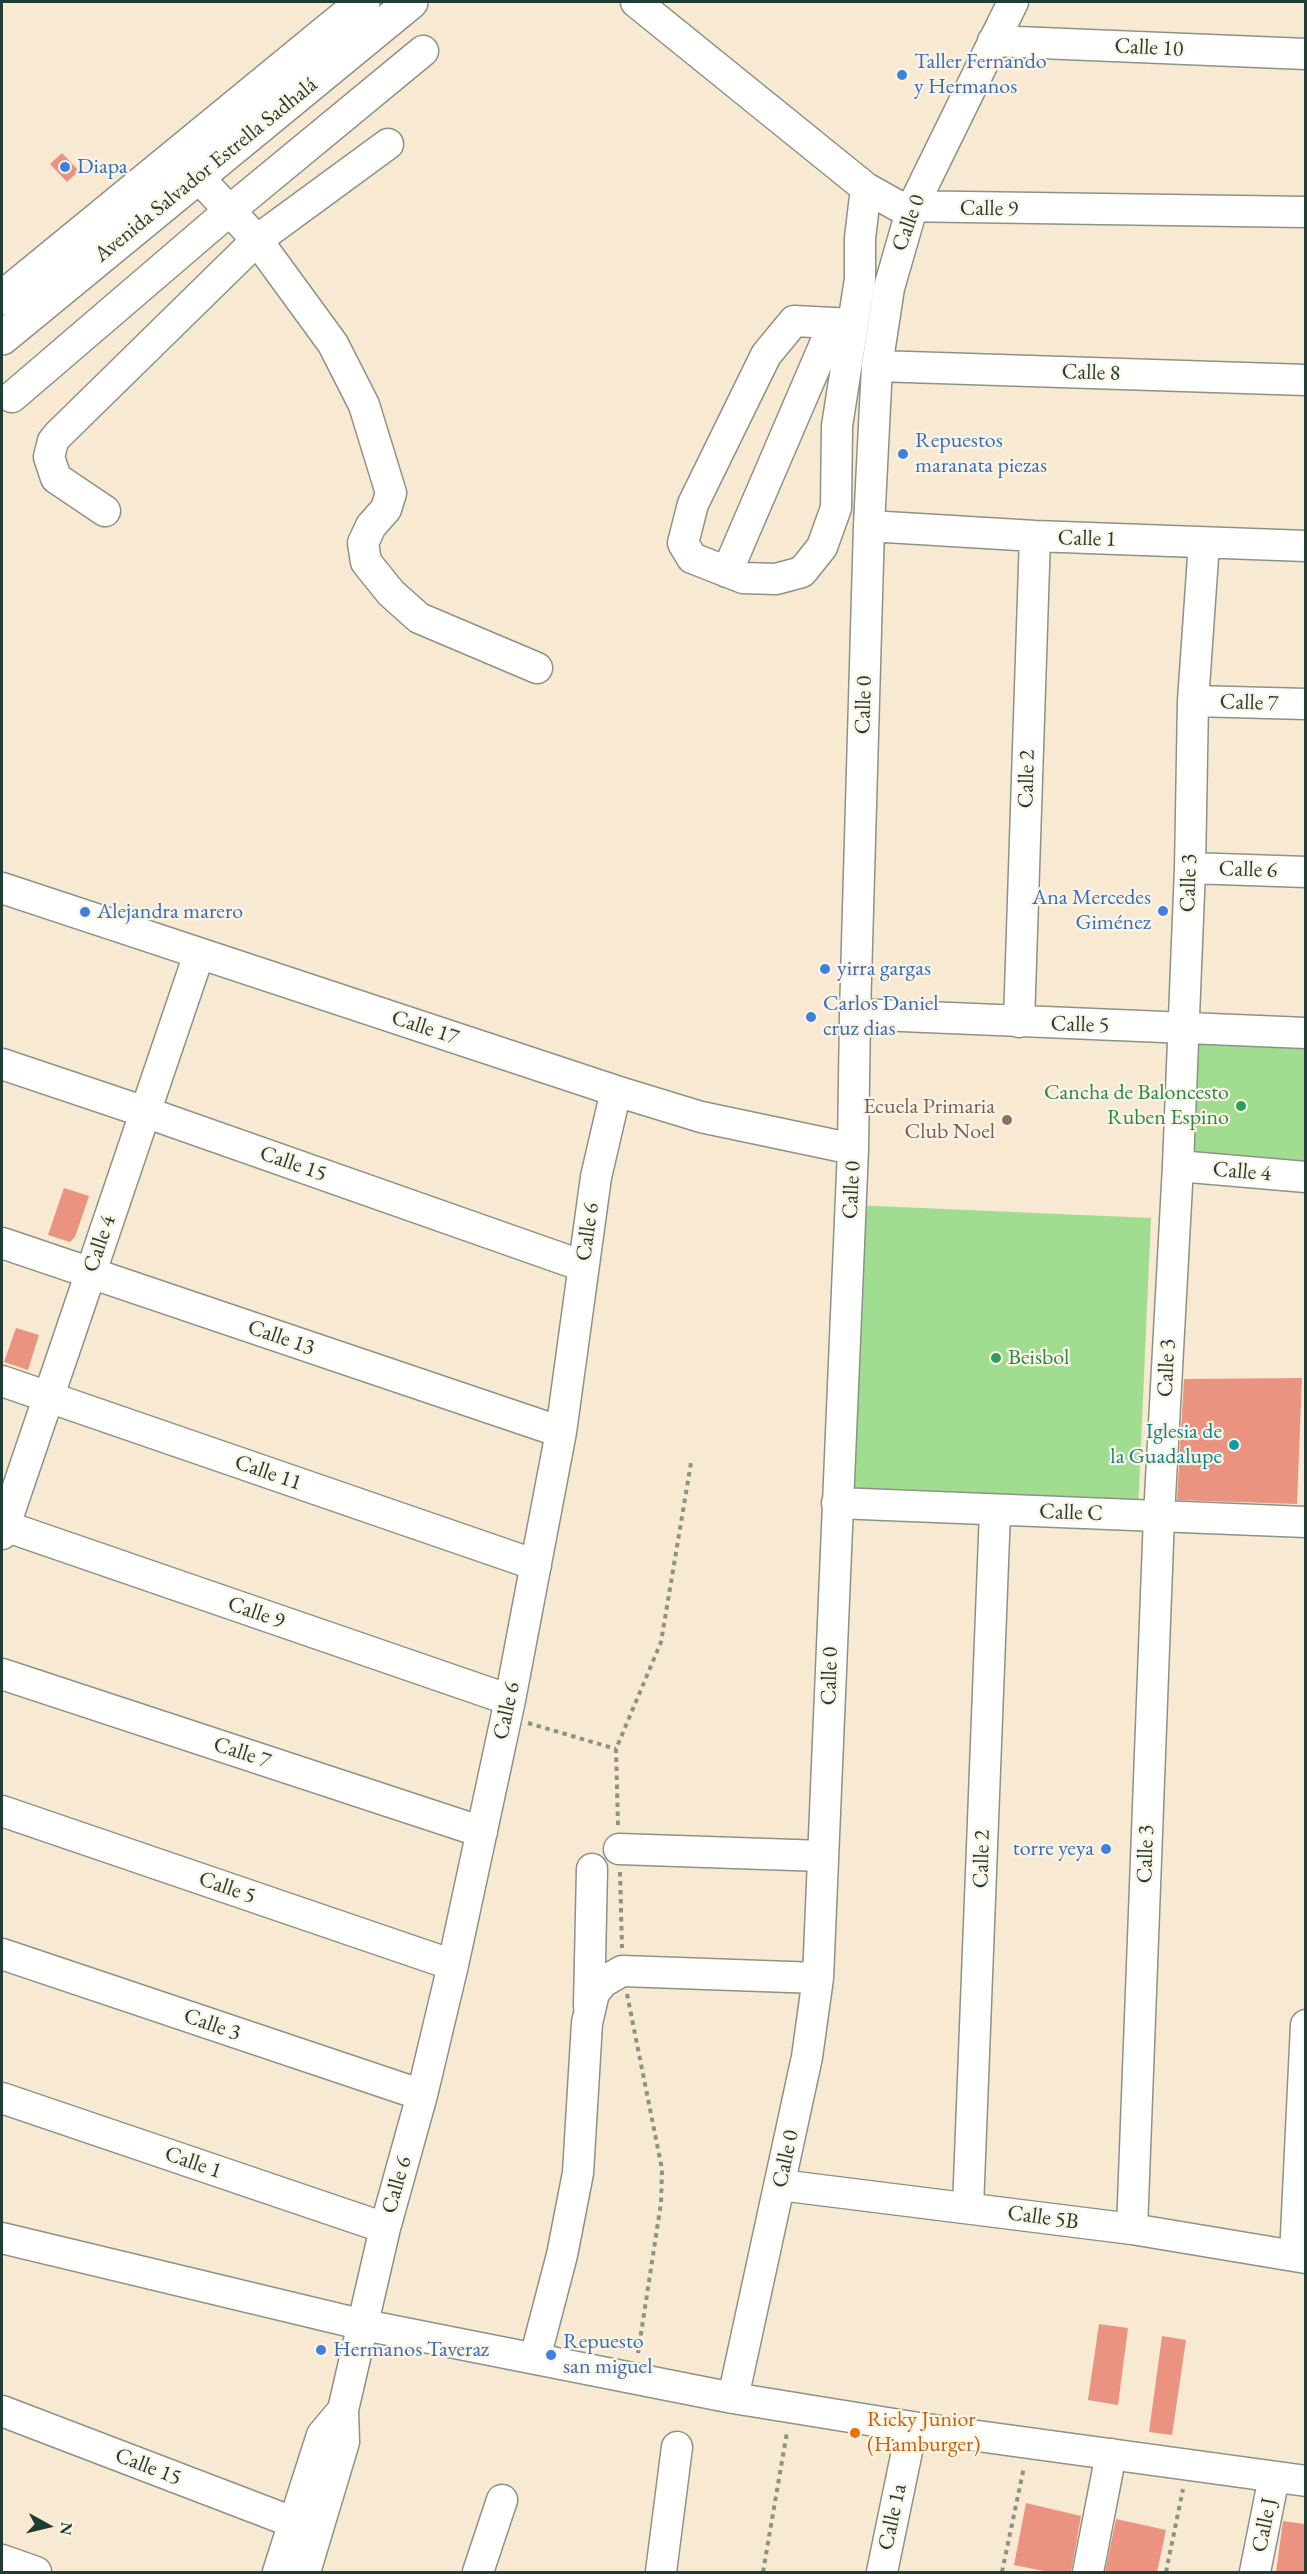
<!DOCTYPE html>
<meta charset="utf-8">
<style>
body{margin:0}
#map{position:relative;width:1307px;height:2574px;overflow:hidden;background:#f8e9d3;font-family:"EB Garamond",serif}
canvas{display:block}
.frame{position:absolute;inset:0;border:3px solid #1f3d34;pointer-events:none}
.north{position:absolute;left:18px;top:2496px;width:60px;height:60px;-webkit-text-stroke:4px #fcf5e5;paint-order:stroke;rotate:98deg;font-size:16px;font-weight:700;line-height:24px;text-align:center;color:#1f3d34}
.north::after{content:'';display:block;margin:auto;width:21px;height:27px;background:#1f3d34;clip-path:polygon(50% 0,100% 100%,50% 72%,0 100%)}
</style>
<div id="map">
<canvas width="1307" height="2574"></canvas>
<div class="frame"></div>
<div class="north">N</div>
</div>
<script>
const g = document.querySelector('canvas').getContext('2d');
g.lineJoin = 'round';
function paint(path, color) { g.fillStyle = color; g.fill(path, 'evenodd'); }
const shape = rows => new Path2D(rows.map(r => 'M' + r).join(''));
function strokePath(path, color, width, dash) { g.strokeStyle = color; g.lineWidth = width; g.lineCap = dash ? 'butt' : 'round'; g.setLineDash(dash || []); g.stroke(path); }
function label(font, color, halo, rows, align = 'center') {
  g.font = font + ' "EB Garamond",serif'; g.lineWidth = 4.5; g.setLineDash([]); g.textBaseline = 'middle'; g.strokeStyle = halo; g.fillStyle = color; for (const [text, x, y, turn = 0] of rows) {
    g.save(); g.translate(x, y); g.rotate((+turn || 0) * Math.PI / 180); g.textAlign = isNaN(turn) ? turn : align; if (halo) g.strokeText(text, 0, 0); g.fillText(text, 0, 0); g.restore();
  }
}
const green = shape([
 [1179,1043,1305,1048,1305,1174,1175,1163],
 [853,1205,1151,1218,1138,1512,843,1499]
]);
const building = shape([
 [62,153,79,171,67,182,50,164],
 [64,1188,89,1196,75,1237,70,1242,48,1235],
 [16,1328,39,1335,28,1370,4,1362],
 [1302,1378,1297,1504,1177,1500,1184,1379],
 [1099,2324,1128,2328,1118,2405,1088,2400],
 [1162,2336,1186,2340,1172,2435,1149,2432],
 [1026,2503,1081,2516,1071,2572,1049,2572,1014,2565],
 [1116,2519,1166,2530,1157,2572,1105,2572],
 [1283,2521,1305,2524,1305,2572,1276,2572]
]);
const path = shape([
 [528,1723,616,1749],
 [618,1825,616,1749,661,1642,691,1463],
 [620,1872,622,1948],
 [627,1994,662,2169,661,2203,638,2353],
 [763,2572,787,2432],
 [1002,2572,1024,2467],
 [1166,2572,1183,2489]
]);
const minor = shape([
 [636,2,866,188,898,206,1306,212],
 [993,41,1306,54],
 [198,177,257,240,333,344,364,405,391,493,386,509,371,526,363,543,366,562,391,593,419,618,537,668],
 [853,324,794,321,766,355,693,504,683,543,692,558,743,578,776,579,802,572,822,547,836,508,837,426,860,279,860,238,866,188],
 [877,366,1306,380],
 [12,397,229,211,423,51],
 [105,511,56,478,49,457,53,441,58,435,257,240,388,144],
 [869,526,1035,536,1306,546],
 [727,572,834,323],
 [1193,701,1306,704],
 [1190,868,1306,872],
 [2,888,616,1091,701,1117,853,1149],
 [855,1014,1306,1033],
 [1019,1022,1035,536],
 [2,1064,145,1112,583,1266],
 [1178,1166,1306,1177],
 [2,1243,561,1432],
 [2,1381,536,1565],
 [837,1503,1306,1522],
 [2,1525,510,1700],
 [2,1534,199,954],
 [2,1674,482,1832],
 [2,1811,453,1965],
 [619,1849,823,1856],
 [2,1954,422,2095],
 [589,2006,592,1869],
 [2,2098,385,2228],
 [780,2185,1132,2229,1306,2258],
 [968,2208,995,1511],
 [1132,2229,1159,1516,1178,1166,1190,868,1193,701,1204,543],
 [2,2238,364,2325,733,2398,912,2427,1306,2481],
 [1295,2256,1306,2025],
 [535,2358,562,2255,578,2173,587,2023,594,1993,603,1982,622,1971,818,1978],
 [733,2398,807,2057,818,1978,853,1149,855,1014,869,526,877,366,889,288,912,208,1013,2],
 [2,2411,295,2523],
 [2,2560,36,2572],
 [278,2572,322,2435,343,2410],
 [305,2572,344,2442,343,2410,385,2228,422,2095,453,1965,510,1700,561,1432,596,1177,616,1091],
 [478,2572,502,2500],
 [661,2572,677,2447],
 [882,2572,912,2427],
 [1088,2572,1111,2454],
 [1255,2572,1274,2477]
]);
const highway = shape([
 [2,298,363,2],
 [2,338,411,2]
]);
const markers = [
 [902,75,6,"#3f7fe0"],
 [65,167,6,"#3f7fe0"],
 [903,454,6,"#3f7fe0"],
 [1163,911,6,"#3f7fe0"],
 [85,912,6,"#3f7fe0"],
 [825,969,6,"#3f7fe0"],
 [811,1017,6,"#3f7fe0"],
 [1241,1106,6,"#2e9e5b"],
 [1007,1120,6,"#8d6e63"],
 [996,1358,6,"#2e9e5b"],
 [1234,1445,6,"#0f9aa8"],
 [1106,1849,6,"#3f7fe0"],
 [321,2350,6,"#3f7fe0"],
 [551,2355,6,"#3f7fe0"],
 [855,2433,6,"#e8710a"]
];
const streetNames = [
 ["Calle 10",1149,48,3],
 ["Avenida Salvador Estrella Sadhalá",206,170,-39],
 ["Calle 9",989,209,1],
 ["Calle 0",909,223,-70],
 ["Calle 8",1091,373,2],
 ["Calle 1",1087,539,2],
 ["Calle 7",1249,703,2],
 ["Calle 0",864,705,-88],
 ["Calle 2",1027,779,-88],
 ["Calle 6",1248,870,2],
 ["Calle 3",1189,883,-88],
 ["Calle 5",1080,1025,2],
 ["Calle 17",425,1028,18],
 ["Calle 15",293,1164,19],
 ["Calle 4",1242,1172,5],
 ["Calle 0",852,1190,-87],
 ["Calle 6",588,1232,-82],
 ["Calle 4",100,1244,-71],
 ["Calle 13",281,1338,19],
 ["Calle 3",1167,1368,-87],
 ["Calle 11",268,1473,19],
 ["Calle C",1071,1513,2],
 ["Calle 9",256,1613,19],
 ["Calle 0",830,1676,-88],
 ["Calle 6",507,1711,-78],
 ["Calle 7",242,1753,18],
 ["Calle 3",1146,1854,-88],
 ["Calle 2",982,1859,-88],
 ["Calle 5",227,1888,19],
 ["Calle 3",212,2025,19],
 ["Calle 0",786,2159,-78],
 ["Calle 1",193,2163,19],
 ["Calle 6",397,2185,-74],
 ["Calle 5B",1043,2218,8],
 ["Calle 15",148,2467,21],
 ["Calle 1a",893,2517,-78],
 ["Calle J",1265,2525,-79]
];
const shopNames = [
 ["Taller Fernando",914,62],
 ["y Hermanos",914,87],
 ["Diapa",77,167],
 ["Repuestos",915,441],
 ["maranata piezas",915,466],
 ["Ana Mercedes",1151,898,"right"],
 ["Giménez",1151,923,"right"],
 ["Alejandra marero",97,912],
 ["yirra gargas",837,969],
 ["Carlos Daniel",823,1004],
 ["cruz dias",823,1029],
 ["torre yeya",1094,1849,"right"],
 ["Repuesto",563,2342],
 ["san miguel",563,2367],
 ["Hermanos Taveraz",333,2350]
];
const leisureNames = [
 ["Cancha de Baloncesto",1229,1093],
 ["Ruben Espino",1229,1118],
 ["Beisbol",1008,1358,"left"]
];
const educationNames = [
 ["Ecuela Primaria",995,1107],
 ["Club Noel",995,1132]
];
const cultureNames = [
 ["Iglesia de",1222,1432],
 ["la Guadalupe",1222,1457]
];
const foodNames = [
 ["Ricky Junior",867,2420],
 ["(Hamburger)",867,2445]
];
paint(green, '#a1dd90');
paint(building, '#e99380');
strokePath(minor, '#8c9384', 33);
strokePath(highway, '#8c9384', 36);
strokePath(path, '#8c9384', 4, [4.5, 4.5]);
strokePath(minor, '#fff', 30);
strokePath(highway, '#fff', 33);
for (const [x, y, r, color] of markers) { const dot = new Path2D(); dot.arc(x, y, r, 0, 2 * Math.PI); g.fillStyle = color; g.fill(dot); strokePath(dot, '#fcf5e5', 2); }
label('22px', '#1f3d34', '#fcf5e5', streetNames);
label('22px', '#366cbe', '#fcf5e5', shopNames, 'left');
label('22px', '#27864d', '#fcf5e5', leisureNames, 'right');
label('22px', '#785e54', '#fcf5e5', educationNames, 'right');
label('22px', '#0d838f', '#fcf5e5', cultureNames, 'right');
label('22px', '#c56008', '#fcf5e5', foodNames, 'left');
</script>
